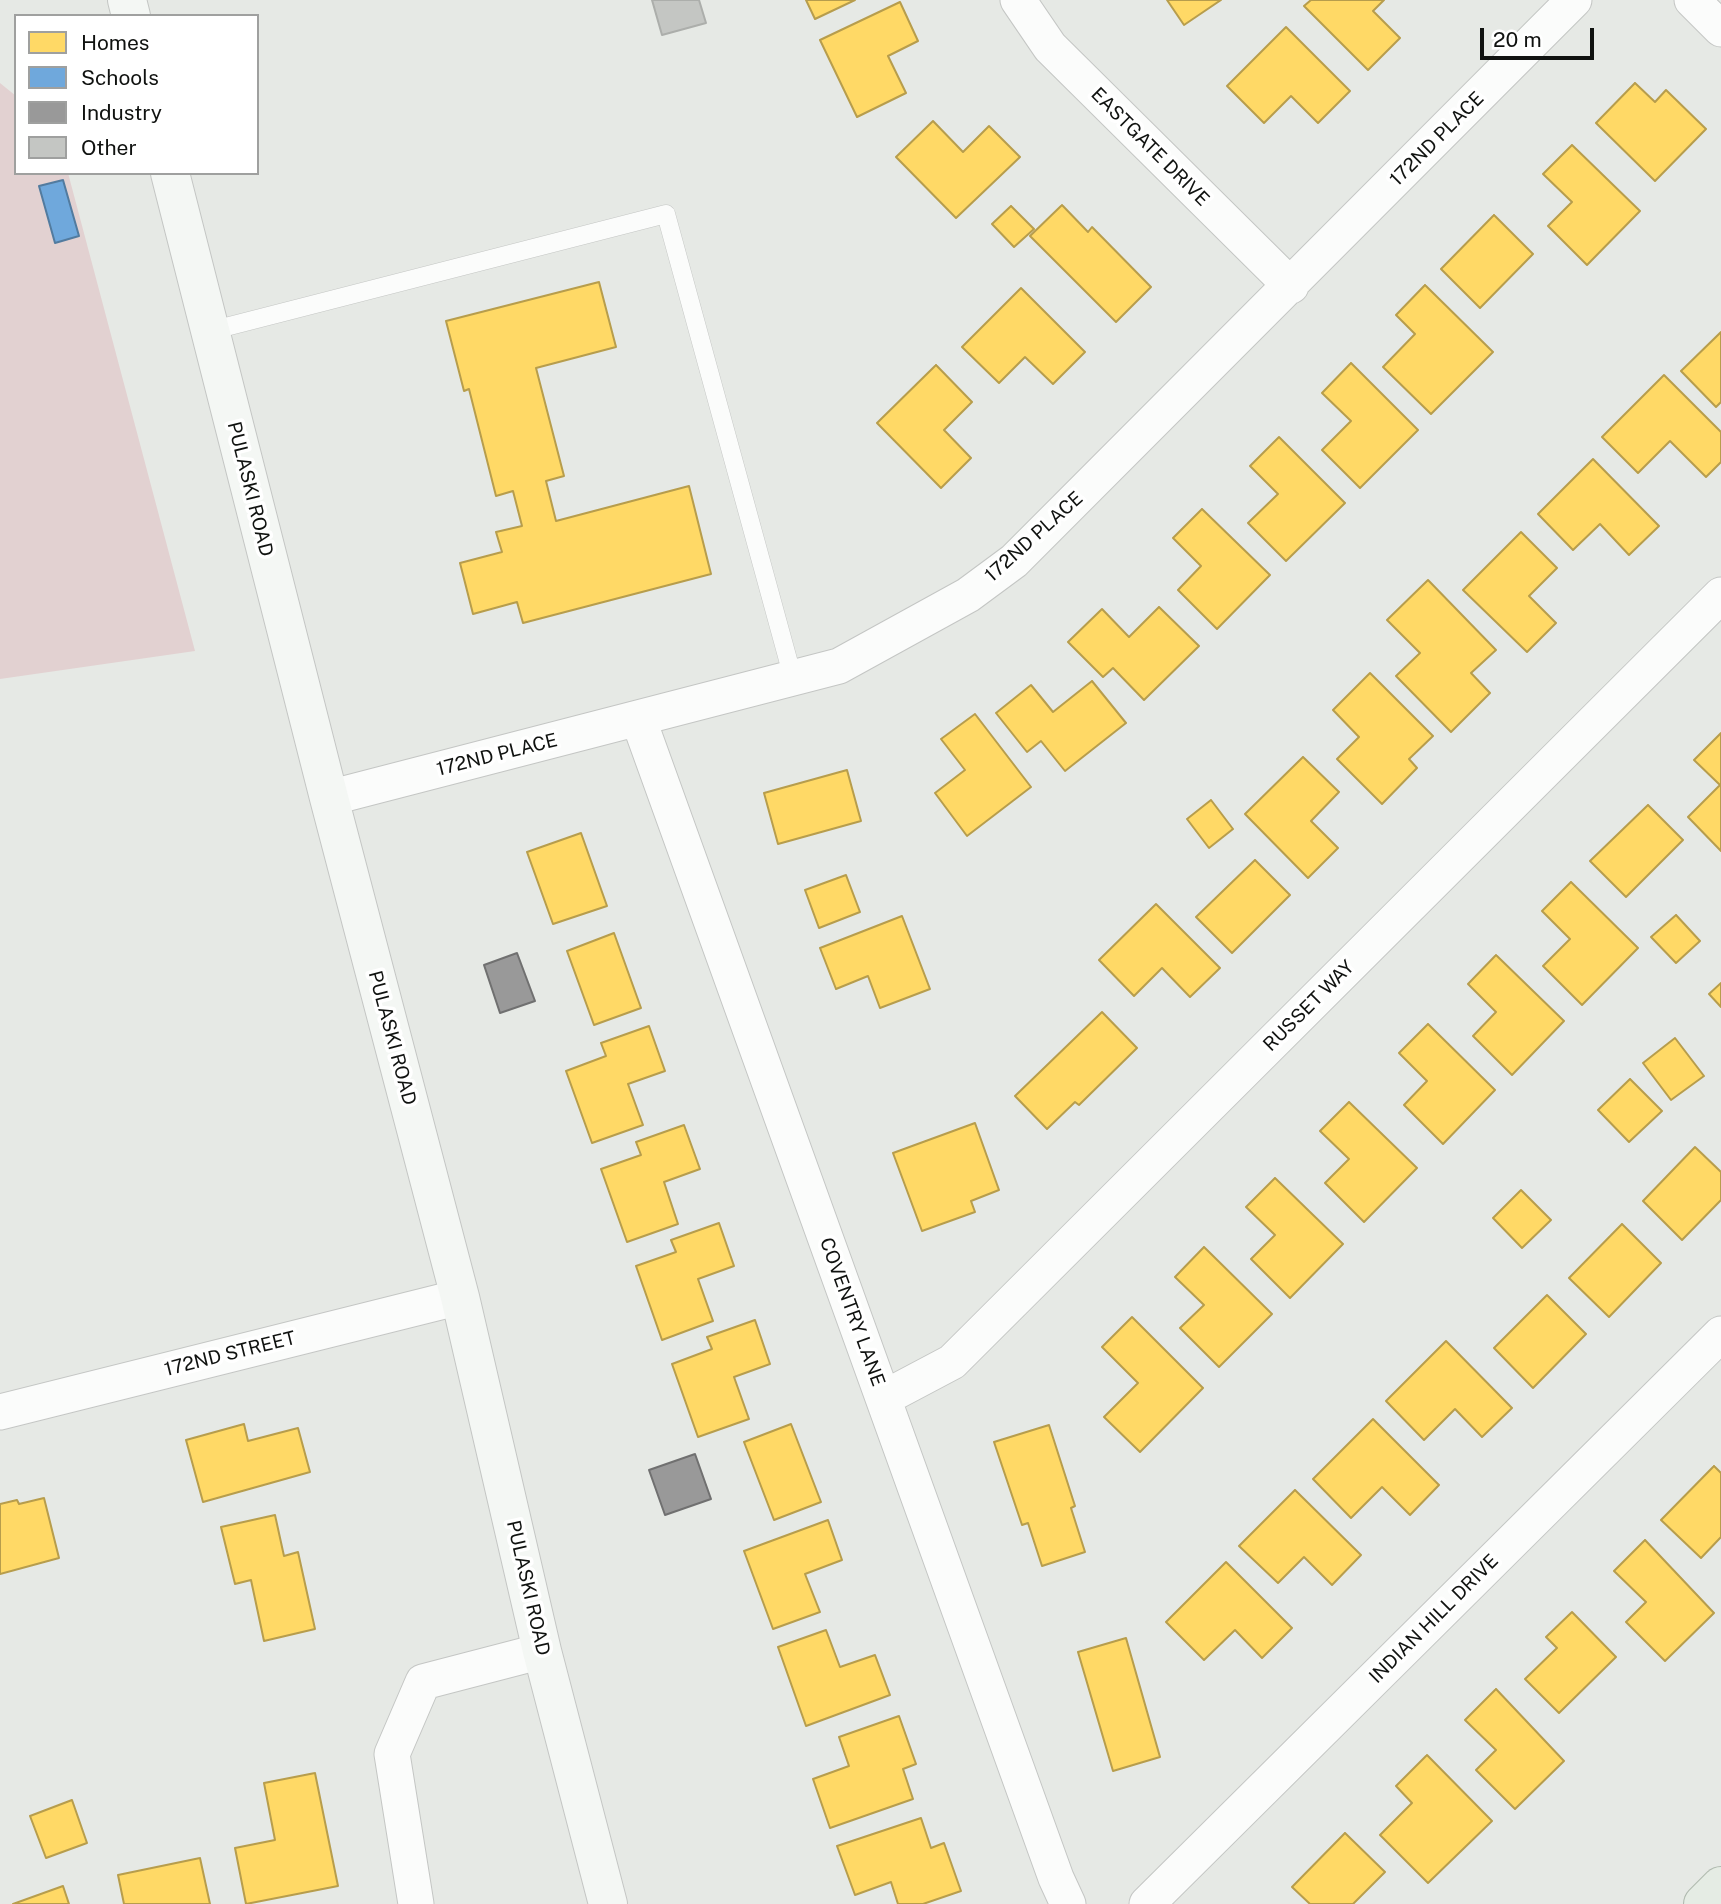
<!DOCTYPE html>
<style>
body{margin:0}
#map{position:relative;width:1721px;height:1904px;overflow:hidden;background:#e6e9e5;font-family:"Public Sans",sans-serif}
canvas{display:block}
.legend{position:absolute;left:14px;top:14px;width:245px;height:161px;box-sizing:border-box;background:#fff;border:2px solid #9fa09f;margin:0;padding:9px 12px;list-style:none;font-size:21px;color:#101210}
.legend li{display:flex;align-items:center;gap:14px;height:35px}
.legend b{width:35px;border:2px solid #9fa09f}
.scale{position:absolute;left:1480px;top:28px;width:114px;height:32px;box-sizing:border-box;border:4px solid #101210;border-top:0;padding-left:9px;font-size:21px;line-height:24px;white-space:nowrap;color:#101210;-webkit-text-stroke:5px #fff;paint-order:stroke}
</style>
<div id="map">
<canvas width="1721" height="1904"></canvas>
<ul class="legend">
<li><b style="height:19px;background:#ffd966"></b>Homes</li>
<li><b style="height:19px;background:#6fa8dc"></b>Schools</li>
<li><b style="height:19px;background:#999"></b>Industry</li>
<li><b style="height:19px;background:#c4c6c3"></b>Other</li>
</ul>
<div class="scale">20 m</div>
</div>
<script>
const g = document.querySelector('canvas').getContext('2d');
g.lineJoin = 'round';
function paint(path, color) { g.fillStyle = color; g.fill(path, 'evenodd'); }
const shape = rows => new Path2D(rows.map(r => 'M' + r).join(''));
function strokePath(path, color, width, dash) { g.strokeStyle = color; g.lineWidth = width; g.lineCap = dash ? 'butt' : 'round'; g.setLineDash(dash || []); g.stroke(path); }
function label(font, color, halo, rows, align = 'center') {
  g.font = font + ' "Public Sans",sans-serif'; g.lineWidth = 7; g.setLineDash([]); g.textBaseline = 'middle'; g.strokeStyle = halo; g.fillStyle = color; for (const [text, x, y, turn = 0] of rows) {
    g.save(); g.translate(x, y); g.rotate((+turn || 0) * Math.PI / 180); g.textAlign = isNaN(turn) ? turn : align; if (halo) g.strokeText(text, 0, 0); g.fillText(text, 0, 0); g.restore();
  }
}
const green = shape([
 [0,83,16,96,16,173,68,173,195,651,0,679]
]);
const homes = shape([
 [806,0,855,0,815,19,806,0],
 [1167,0,1221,0,1184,25,1167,0],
 [1311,0,1384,0,1373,11,1400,38,1368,70,1304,6,1311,0],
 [900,2,918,41,888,56,906,93,857,117,820,40,900,2],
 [1286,27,1350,91,1318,123,1291,96,1264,123,1227,86,1286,27],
 [1635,83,1655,102,1666,90,1706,129,1655,181,1596,123,1635,83],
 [933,121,963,152,989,126,1020,157,956,218,896,157,933,121],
 [1572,145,1640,211,1587,265,1548,226,1572,202,1543,174,1572,145],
 [1062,205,1088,232,1092,227,1151,287,1116,322,1030,236,1062,205],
 [1011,206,1034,229,1014,247,992,224,1011,206],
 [1494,215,1533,254,1480,308,1441,269,1494,215],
 [599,282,616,347,536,368,564,476,546,481,556,521,689,486,711,574,523,623,517,602,473,614,460,563,502,552,496,532,522,526,513,491,496,496,469,389,464,391,446,321,599,282],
 [1425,285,1493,352,1431,414,1383,367,1415,334,1396,315,1425,285],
 [1021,288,1085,352,1053,384,1025,357,999,383,962,347,1021,288],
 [1721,332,1721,402,1716,407,1681,371,1721,332],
 [1351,363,1418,430,1360,488,1322,450,1351,421,1322,393,1351,363],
 [936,365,972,402,944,430,971,458,941,488,877,423,936,365],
 [1664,375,1721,432,1721,462,1706,477,1670,441,1638,473,1602,437,1664,375],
 [1279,437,1345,503,1286,561,1248,523,1278,494,1250,466,1279,437],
 [1593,459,1659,526,1629,555,1600,524,1573,550,1538,514,1593,459],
 [1202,509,1270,575,1217,629,1178,590,1201,566,1173,538,1202,509],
 [1521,532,1557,568,1529,596,1556,623,1527,652,1463,590,1521,532],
 [1428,580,1496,650,1471,673,1490,693,1451,732,1396,676,1420,653,1387,620,1428,580],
 [1159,607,1199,646,1144,700,1113,668,1103,677,1068,642,1102,609,1129,637,1159,607],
 [1370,673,1433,736,1409,759,1417,768,1382,804,1337,759,1359,737,1333,710,1370,673],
 [1092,681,1126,723,1065,771,1041,741,1027,752,996,713,1031,685,1053,712,1092,681],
 [975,714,1031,787,967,836,935,793,965,770,941,739,975,714],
 [1721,733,1721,851,1688,817,1720,785,1694,760,1721,733],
 [1303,757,1339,792,1311,821,1338,848,1308,878,1245,814,1303,757],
 [847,770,861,821,778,844,764,793,847,770],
 [1211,800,1233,829,1209,848,1187,819,1211,800],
 [1648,805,1683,840,1626,897,1590,861,1648,805],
 [581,833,607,906,553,924,527,852,581,833],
 [1255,860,1290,895,1232,953,1196,917,1255,860],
 [846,875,860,912,819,928,805,890,846,875],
 [1571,882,1638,948,1582,1005,1543,966,1570,939,1542,911,1571,882],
 [1156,904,1220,968,1190,997,1162,968,1134,996,1099,960,1156,904],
 [1676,915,1700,941,1676,963,1651,937,1676,915],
 [902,916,930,989,880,1008,868,976,836,989,820,948,902,916],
 [614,933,641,1008,594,1025,567,951,614,933],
 [1496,955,1564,1021,1512,1075,1473,1036,1496,1012,1468,984,1496,955],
 [1721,983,1721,1007,1709,994,1721,983],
 [1102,1012,1137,1048,1079,1105,1075,1102,1047,1129,1015,1096,1102,1012],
 [1428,1024,1495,1090,1443,1144,1404,1105,1427,1081,1399,1053,1428,1024],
 [649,1026,665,1071,628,1084,643,1125,592,1143,566,1071,606,1056,601,1043,649,1026],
 [1675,1038,1704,1076,1671,1100,1643,1063,1675,1038],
 [1630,1079,1662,1111,1629,1142,1598,1110,1630,1079],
 [1349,1102,1417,1168,1364,1222,1325,1183,1349,1159,1320,1131,1349,1102],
 [975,1123,999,1190,971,1201,975,1212,922,1231,893,1153,975,1123],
 [684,1125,700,1169,664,1182,678,1224,627,1242,601,1169,641,1155,636,1142,684,1125],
 [1695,1147,1721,1172,1721,1200,1682,1240,1643,1201,1695,1147],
 [1275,1178,1343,1244,1290,1298,1251,1259,1275,1235,1246,1207,1275,1178],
 [1521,1190,1551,1220,1522,1248,1493,1218,1521,1190],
 [719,1223,734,1266,698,1279,713,1321,662,1340,636,1266,676,1252,671,1240,719,1223],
 [1622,1224,1661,1263,1609,1317,1569,1278,1622,1224],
 [1204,1247,1272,1314,1219,1367,1180,1328,1204,1305,1175,1277,1204,1247],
 [1547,1295,1586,1334,1533,1388,1494,1348,1547,1295],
 [1132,1317,1203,1388,1140,1452,1104,1417,1138,1383,1102,1347,1132,1317],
 [755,1320,770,1364,734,1377,749,1419,698,1437,672,1364,712,1349,707,1337,755,1320],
 [1446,1341,1512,1408,1482,1437,1455,1409,1424,1440,1386,1401,1446,1341],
 [1373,1419,1439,1485,1410,1515,1382,1487,1351,1518,1313,1479,1373,1419],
 [244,1424,248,1441,298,1428,310,1472,203,1502,186,1440,244,1424],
 [791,1424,821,1502,774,1520,744,1442,791,1424],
 [1049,1425,1075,1506,1071,1508,1085,1552,1042,1566,1028,1523,1022,1525,994,1442,1049,1425],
 [1714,1466,1721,1473,1721,1537,1701,1558,1661,1520,1714,1466],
 [1295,1490,1361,1555,1332,1585,1304,1557,1278,1583,1239,1546,1295,1490],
 [44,1498,59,1558,0,1574,0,1504,17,1500,19,1504,44,1498],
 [275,1515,284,1556,298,1552,315,1629,264,1641,251,1580,235,1584,221,1527,275,1515],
 [828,1520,842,1560,805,1574,820,1612,773,1629,744,1551,828,1520],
 [1645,1540,1714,1613,1665,1661,1626,1622,1646,1602,1614,1571,1645,1540],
 [1226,1562,1292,1628,1262,1658,1235,1630,1204,1660,1166,1622,1226,1562],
 [1572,1612,1616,1657,1559,1713,1525,1679,1557,1648,1546,1637,1572,1612],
 [826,1630,840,1667,875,1655,890,1695,806,1726,778,1647,826,1630],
 [1126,1638,1160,1757,1113,1771,1078,1652,1126,1638],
 [1496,1689,1564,1761,1515,1809,1476,1770,1496,1750,1465,1720,1496,1689],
 [899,1716,916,1764,903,1769,913,1799,830,1828,813,1779,849,1766,839,1737,899,1716],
 [1427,1755,1492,1821,1428,1883,1380,1835,1412,1803,1396,1786,1427,1755],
 [315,1773,338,1886,246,1904,235,1848,275,1840,264,1783,315,1773],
 [72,1800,87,1843,46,1858,30,1816,72,1800],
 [921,1818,931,1848,944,1843,961,1891,923,1904,898,1904,891,1882,855,1895,837,1846,921,1818],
 [1345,1833,1385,1872,1353,1904,1310,1904,1292,1887,1345,1833],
 [200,1858,210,1904,124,1904,118,1875,200,1858],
 [63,1886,69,1904,13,1904,63,1886]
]);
const schools = shape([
 [63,180,79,236,55,243,39,186,63,180]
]);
const industry = shape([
 [517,953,535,1001,500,1013,484,965,517,953],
 [695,1454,711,1499,665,1515,649,1470,695,1454]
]);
const building = shape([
 [652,0,699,0,706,23,662,35,652,0]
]);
const service = shape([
 [210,331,666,214,793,678]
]);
const minor = shape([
 [1018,0,1050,47,1291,286],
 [1692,0,1721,29],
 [638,718,1056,1878,1068,1904],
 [329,798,839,666,968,595,1014,561,1574,0],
 [884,1398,952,1362,1721,595],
 [0,1412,460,1297],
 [416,1904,392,1754,423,1682,542,1651],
 [1147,1904,1721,1334]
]);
const secondary = shape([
 [127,0,131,16],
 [170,173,329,798,460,1297,542,1651,608,1904]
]);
const motorway = shape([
 [1703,1904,1721,1886]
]);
const streetNames = [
 ["172ND PLACE",1437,139,-45],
 ["EASTGATE DRIVE",1150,147,45],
 ["PULASKI ROAD",250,489,76],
 ["172ND PLACE",1034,537,-42],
 ["172ND PLACE",497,755,-14],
 ["RUSSET WAY",1309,1006,-45],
 ["PULASKI ROAD",392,1038,75],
 ["COVENTRY LANE",852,1312,70],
 ["172ND STREET",230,1354,-14],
 ["PULASKI ROAD",528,1588,77],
 ["INDIAN HILL DRIVE",1434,1619,-45]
];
paint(green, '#e2d1d1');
paint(homes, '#ffd966');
strokePath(homes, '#b79d4c', 2);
paint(schools, '#6fa8dc');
strokePath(schools, '#527b9f', 2);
paint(industry, '#999');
strokePath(industry, '#707070', 2);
paint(building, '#c4c6c3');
strokePath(building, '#acaeab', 2);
strokePath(service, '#c4c6c4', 19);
strokePath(minor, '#c4c6c4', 37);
strokePath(secondary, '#c4c6c4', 40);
strokePath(motorway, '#aeb8ad', 40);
strokePath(service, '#fbfcfb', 18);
strokePath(minor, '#fbfcfb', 35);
strokePath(secondary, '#f4f7f4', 38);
strokePath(motorway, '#e5ece4', 38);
label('19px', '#101210', '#fff', streetNames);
</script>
